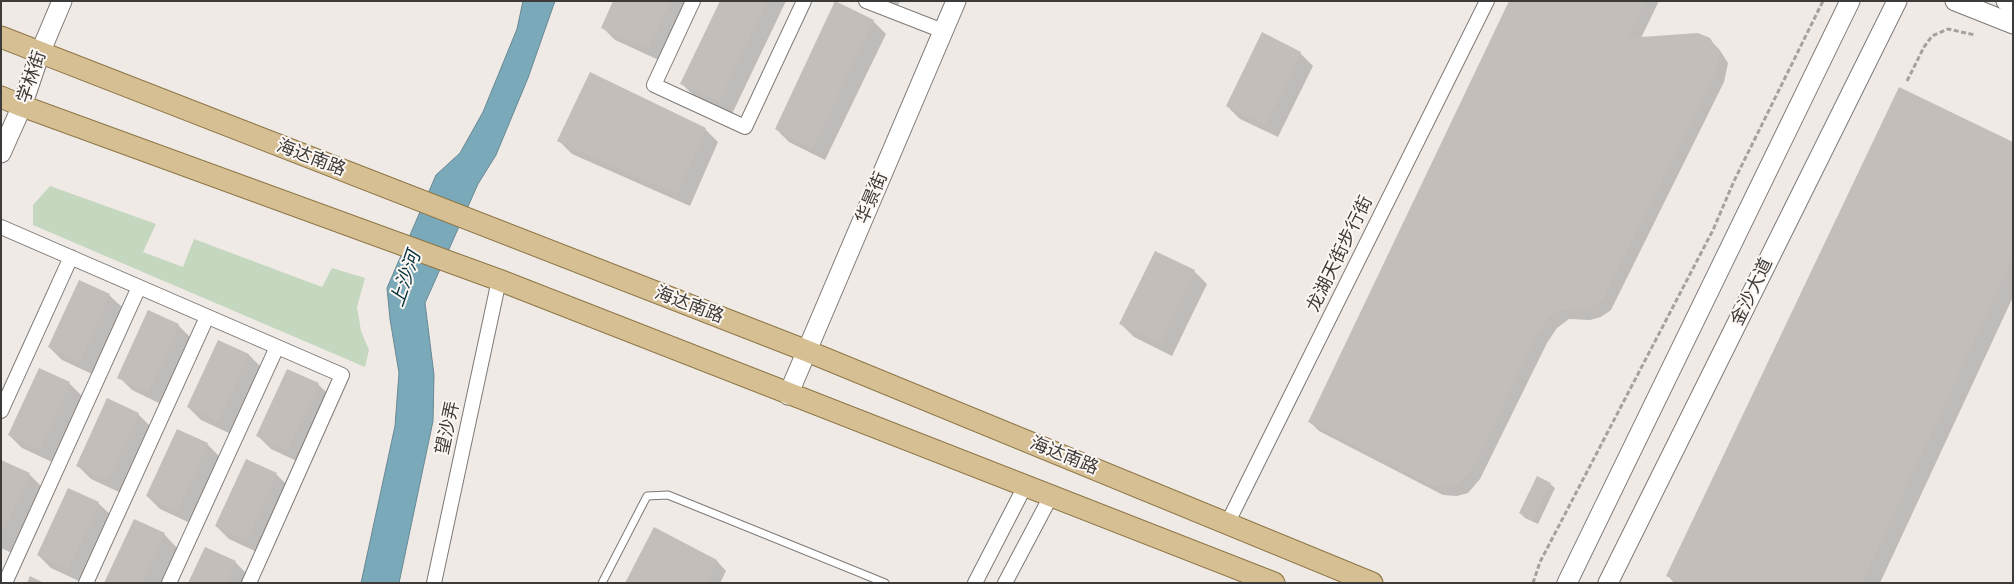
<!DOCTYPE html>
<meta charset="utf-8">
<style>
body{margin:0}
#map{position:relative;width:2014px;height:584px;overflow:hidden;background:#efeae6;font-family:Rubik,sans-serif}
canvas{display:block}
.frame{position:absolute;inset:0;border:2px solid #3d3b39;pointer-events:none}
</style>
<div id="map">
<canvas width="2014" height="584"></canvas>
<div class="frame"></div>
</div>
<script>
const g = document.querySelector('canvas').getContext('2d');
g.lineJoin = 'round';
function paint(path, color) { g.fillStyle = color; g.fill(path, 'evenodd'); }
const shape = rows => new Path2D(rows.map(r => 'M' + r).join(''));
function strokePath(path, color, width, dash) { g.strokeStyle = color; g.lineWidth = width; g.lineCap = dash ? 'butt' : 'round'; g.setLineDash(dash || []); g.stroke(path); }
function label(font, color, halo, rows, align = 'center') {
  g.font = font + ' Rubik,"Noto Sans SC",sans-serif'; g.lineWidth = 4; g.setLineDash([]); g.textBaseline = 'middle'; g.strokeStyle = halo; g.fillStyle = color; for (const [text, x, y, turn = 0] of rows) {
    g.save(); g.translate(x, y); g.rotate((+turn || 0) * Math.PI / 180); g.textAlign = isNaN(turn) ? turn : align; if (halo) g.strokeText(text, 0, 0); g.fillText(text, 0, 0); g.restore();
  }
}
const green = shape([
 [50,186,156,224,143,252,183,267,194,239,322,287,332,268,365,278,357,307,361,331,369,350,365,367,33,225,33,205]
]);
const water = shape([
 [523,1,555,1,528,78,496,155,478,184,425,303,434,375,433,421,399,583,361,583,395,426,399,373,390,319,387,288,436,175,460,153,483,112,517,29,523,1]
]);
const shadow = shape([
 [615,1,690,1,661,61,615,40,602,27],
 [721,1,786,1,732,114,695,97,682,84],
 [879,1,900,1,897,8],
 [1511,1,1659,1,1641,38,1709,39,1719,49,1728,63,1724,82,1611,310,1601,317,1590,320,1569,319,1557,328,1547,343,1480,479,1468,493,1457,496,1443,495,1319,431,1310,422],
 [873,21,886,34,825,160,789,142,776,129],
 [1300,53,1313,66,1278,137,1240,119,1227,106],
 [705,129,718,142,690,206,572,154,559,141],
 [2013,143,2013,297,1880,583,1674,583,1668,576],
 [1194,271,1207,284,1172,356,1134,337,1121,324],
 [109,295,123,308,92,374,62,360,49,347],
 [149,312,178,325,192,339,161,404,132,390,119,377],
 [219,341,249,355,262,368,231,434,201,420,188,407],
 [69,383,82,396,52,462,22,448,9,435],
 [318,384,331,397,301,463,271,449,258,436],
 [138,414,151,427,121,493,91,479,78,466],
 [207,444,220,457,190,523,160,509,147,496],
 [1,461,29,474,42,487,12,553,1,548],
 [276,474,289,487,259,553,229,539,216,526],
 [1550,484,1555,488,1538,524,1525,518,1520,513],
 [98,503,112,516,81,582,51,568,38,555],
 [654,529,717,561,726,571,720,583,626,583],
 [164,534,177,548,161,583,106,583],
 [235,562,248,575,245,583,190,583]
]);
const building = shape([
 [613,1,671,1,648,48,601,28],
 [720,1,767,1,719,101,680,84],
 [835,1,874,20,812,148,775,129],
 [1509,1,1645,1,1627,38,1698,33,1710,38,1719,52,1715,72,1602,300,1591,308,1580,311,1559,310,1548,318,1538,333,1471,470,1458,483,1447,487,1433,486,1308,422],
 [1262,32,1301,52,1265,125,1226,106],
 [590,72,706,128,677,194,557,141],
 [1899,87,2013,142,2013,256,1861,583,1680,583,1666,576],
 [1155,251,1195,270,1159,344,1119,324],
 [79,280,110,294,79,362,48,347],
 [148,310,179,324,148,392,117,378],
 [218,340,249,354,218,421,187,407],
 [39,368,70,382,39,449,8,435],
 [287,369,319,383,287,451,256,436],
 [107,398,139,413,107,480,76,466],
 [177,429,208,443,177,511,146,496],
 [246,459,277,473,246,540,215,526],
 [1,460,30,473,1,535],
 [1537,476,1551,483,1533,520,1519,513],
 [68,488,99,502,68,569,37,555],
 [134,519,165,533,142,583,104,583],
 [654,527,717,560,706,583,625,583],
 [205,547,236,561,226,583,188,583],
 [30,576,44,583,27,583]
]);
const path = shape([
 [1907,81,1924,47,1932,36,1948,29,1975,35],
 [1533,583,1540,562,1713,230,1734,181,1823,1]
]);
const lane = shape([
 [602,583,647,496,668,495,885,583]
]);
const street = shape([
 [693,1,654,85,745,127,804,1],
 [866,1,943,31],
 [1,227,342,375,249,583],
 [1,411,71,257],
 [1227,524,1487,1],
 [5,583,139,287],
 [86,583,207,317],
 [169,583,277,347],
 [434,583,499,280],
 [975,583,1025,486],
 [1005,583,1051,496]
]);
const secondary = shape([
 [1955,1,2013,24],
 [2006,1,2013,4],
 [1,153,22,106,40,53,62,1],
 [788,395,956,1],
 [1567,583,1850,1],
 [1608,583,1897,1]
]);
const primary = shape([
 [1,37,807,351,1372,583],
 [1,97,22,106,499,280,1274,583]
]);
const streetNames = [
 ["学林街",32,77,-71],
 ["海达南路",311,158,21],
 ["华景街",872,198,-67],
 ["龙湖天街步行街",1340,254,-64],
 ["金沙大道",1752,292,-64],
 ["海达南路",689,305,21],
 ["望沙弄",448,428,-78],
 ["海达南路",1064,456,22]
];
const waterNames = [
 ["上沙河",406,279,-71]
];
paint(green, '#c5d7be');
paint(water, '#7aa9b9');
strokePath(water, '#688893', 1);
paint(shadow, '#0003');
paint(building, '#c3beba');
strokePath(lane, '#7e7976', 9);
strokePath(street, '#7e7976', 16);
strokePath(secondary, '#7e7976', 21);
strokePath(primary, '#8e7645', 23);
strokePath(path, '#a5a19e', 3, [5, 2.5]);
strokePath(lane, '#fff', 7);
strokePath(street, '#fff', 14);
strokePath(secondary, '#fff', 19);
strokePath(primary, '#d5bf93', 21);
label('18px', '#3d3b39', '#fdf7f3', streetNames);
label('italic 19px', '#04313e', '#fdf7f3', waterNames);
</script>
